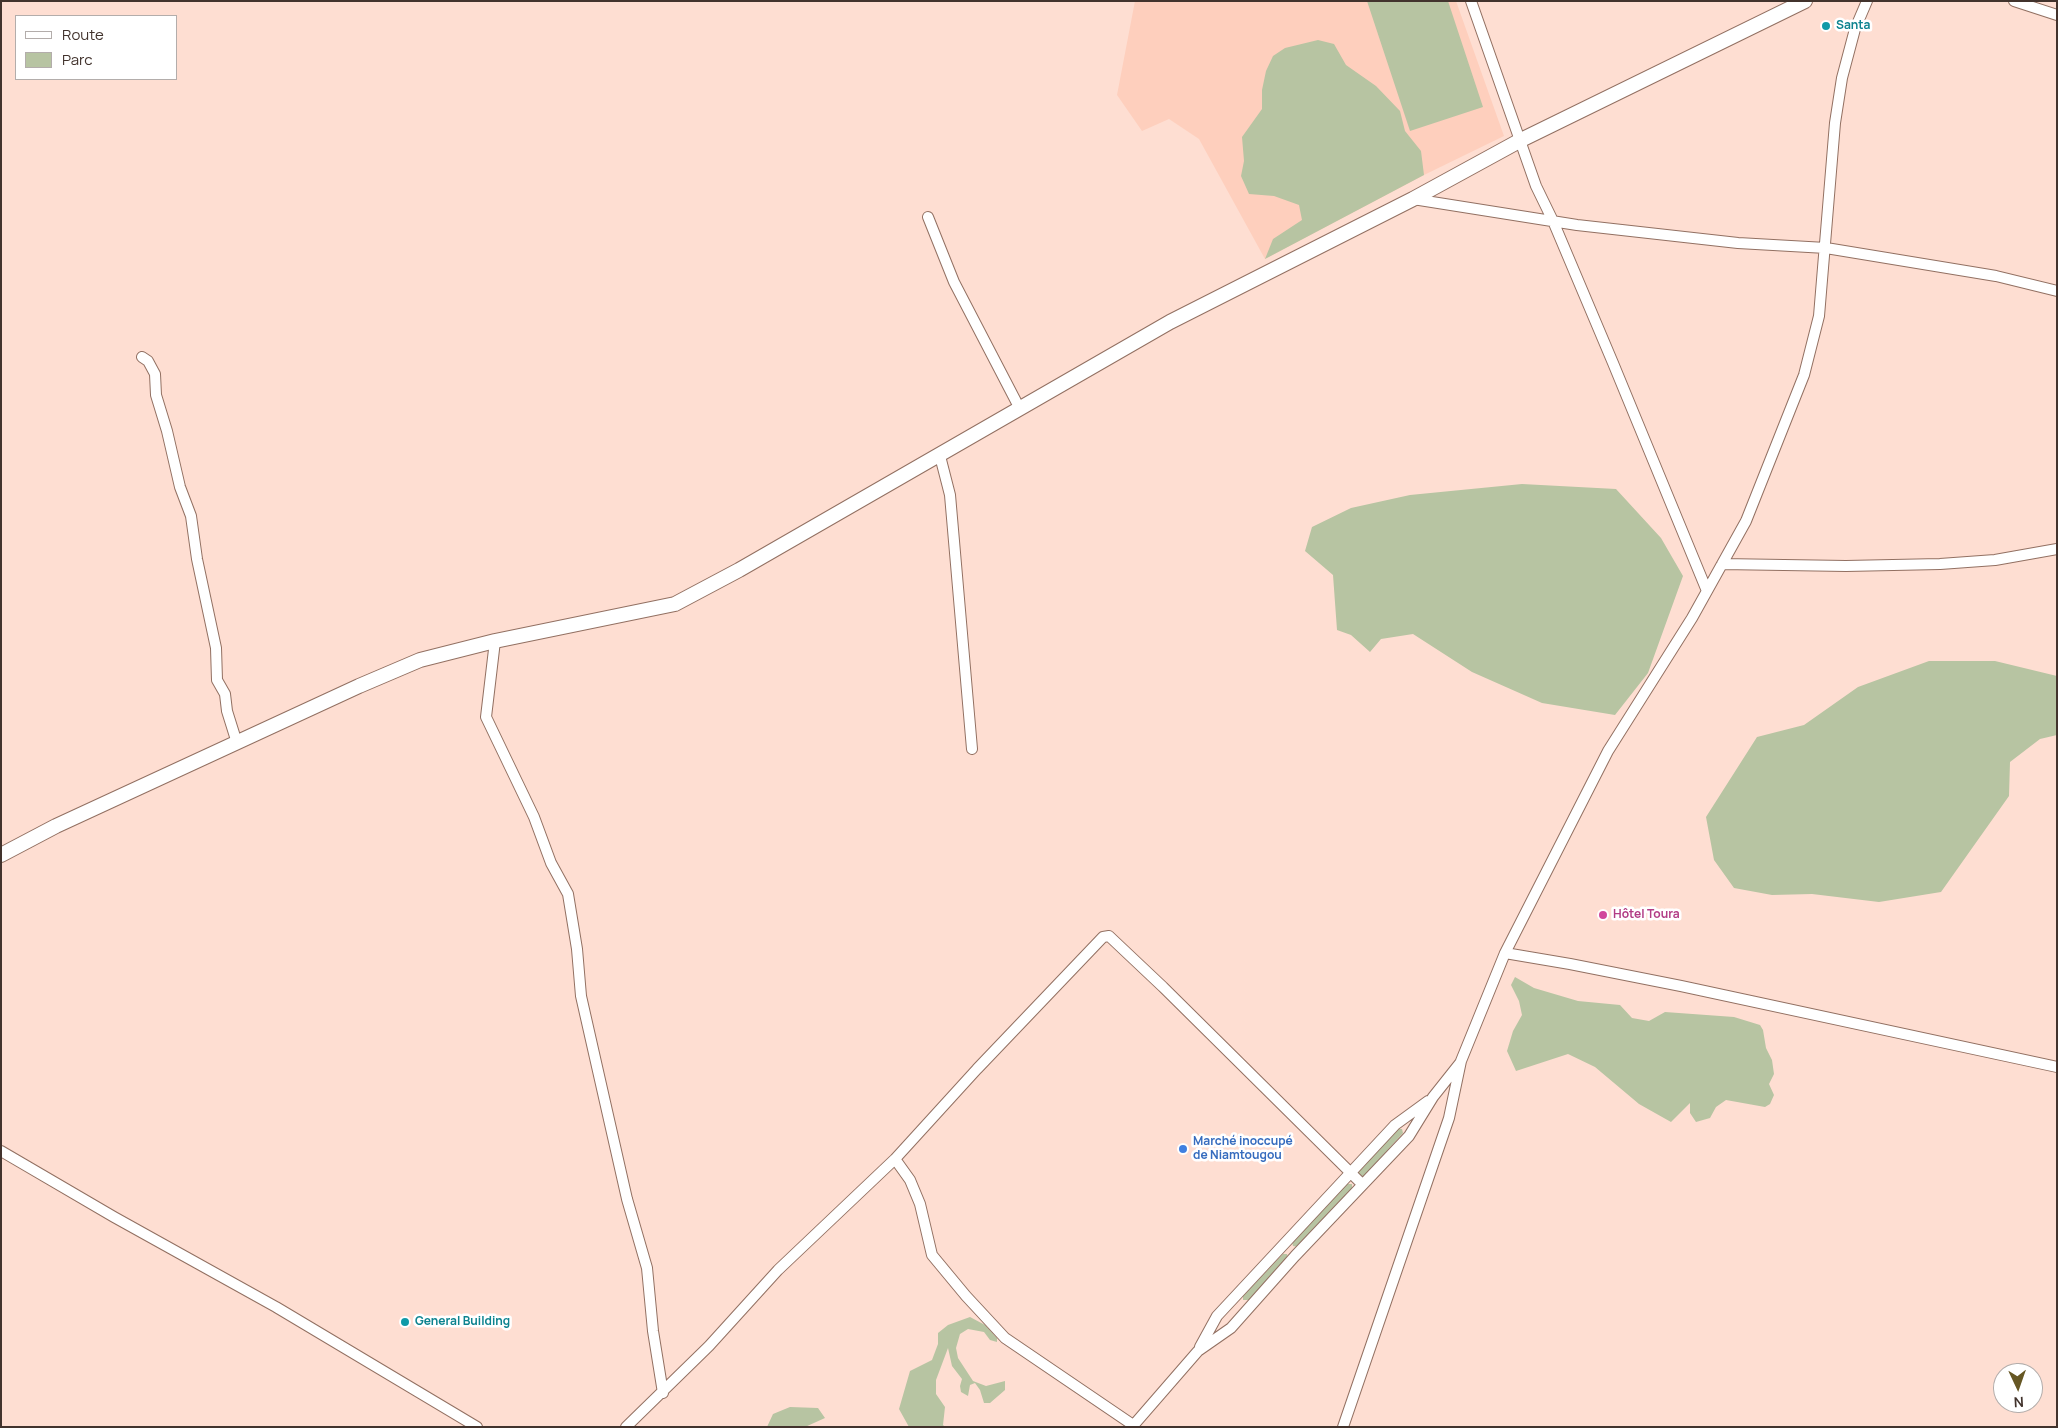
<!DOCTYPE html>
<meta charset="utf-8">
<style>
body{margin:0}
#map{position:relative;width:2058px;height:1428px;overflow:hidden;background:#feded2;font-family:Manrope,sans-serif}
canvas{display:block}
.frame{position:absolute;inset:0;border:2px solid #42332d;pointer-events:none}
.legend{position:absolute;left:15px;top:15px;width:162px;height:65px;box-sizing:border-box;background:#fff;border:1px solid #b3adab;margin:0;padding:6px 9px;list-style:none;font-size:15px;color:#42332d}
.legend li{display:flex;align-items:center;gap:10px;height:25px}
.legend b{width:25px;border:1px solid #b3adab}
.north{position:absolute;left:1993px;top:1363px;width:50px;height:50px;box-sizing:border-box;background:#fff;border:1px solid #b3adab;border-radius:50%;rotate:177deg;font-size:14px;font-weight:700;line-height:20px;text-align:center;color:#42332d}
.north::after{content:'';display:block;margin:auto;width:18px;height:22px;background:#665724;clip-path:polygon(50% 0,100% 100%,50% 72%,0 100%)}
</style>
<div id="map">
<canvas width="2058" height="1428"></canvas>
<div class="frame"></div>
<ul class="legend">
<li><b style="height:6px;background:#fff"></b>Route</li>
<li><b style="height:14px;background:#b7c4a2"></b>Parc</li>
</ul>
<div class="north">N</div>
</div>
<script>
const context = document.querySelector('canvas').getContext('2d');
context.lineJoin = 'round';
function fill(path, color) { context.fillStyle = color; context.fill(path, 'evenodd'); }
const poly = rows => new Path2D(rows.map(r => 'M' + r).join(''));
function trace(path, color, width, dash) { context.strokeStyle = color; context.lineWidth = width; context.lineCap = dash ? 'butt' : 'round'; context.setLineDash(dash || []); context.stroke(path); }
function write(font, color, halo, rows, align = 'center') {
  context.font = font + ' Manrope,sans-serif'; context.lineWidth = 5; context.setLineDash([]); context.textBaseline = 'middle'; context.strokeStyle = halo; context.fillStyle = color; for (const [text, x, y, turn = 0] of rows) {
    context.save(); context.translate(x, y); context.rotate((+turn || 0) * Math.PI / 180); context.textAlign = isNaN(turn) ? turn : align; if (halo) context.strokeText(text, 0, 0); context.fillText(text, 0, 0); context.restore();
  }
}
fill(poly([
 [1135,1,1456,1,1504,136,1424,175,1265,259,1199,139,1169,119,1142,131,1117,95]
]), '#fecfbd');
fill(poly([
 [1367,1,1448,1,1483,107,1410,131],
 [1318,40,1334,44,1346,65,1376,86,1400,111,1405,131,1421,151,1424,175,1265,259,1273,239,1302,220,1299,205,1274,196,1249,194,1241,176,1244,161,1242,137,1262,109,1262,90,1266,71,1273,56,1285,48],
 [1522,484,1616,489,1661,538,1683,576,1648,673,1615,715,1542,703,1472,672,1413,634,1381,639,1370,652,1351,635,1337,630,1333,575,1305,551,1312,527,1351,508,1410,495],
 [1929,661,1995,661,2057,676,2057,735,2040,739,2010,762,2009,796,1941,892,1879,902,1812,894,1772,895,1734,888,1714,860,1706,817,1757,737,1804,725,1858,687],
 [1515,977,1534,988,1578,1001,1620,1005,1632,1018,1649,1021,1665,1012,1734,1017,1760,1025,1763,1030,1766,1048,1772,1060,1774,1074,1769,1084,1774,1095,1770,1104,1765,1107,1726,1100,1716,1107,1710,1118,1696,1122,1690,1113,1690,1103,1671,1122,1639,1104,1595,1067,1568,1054,1516,1071,1507,1051,1513,1031,1522,1015,1519,1001,1511,985],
 [1398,1129,1402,1129,1403,1133,1364,1176,1360,1176,1357,1170],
 [1347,1184,1352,1184,1352,1188,1298,1247,1293,1246,1292,1242],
 [1283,1254,1287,1254,1288,1258,1249,1300,1243,1300,1243,1296],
 [970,1317,985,1325,997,1338,997,1342,990,1340,984,1332,968,1329,960,1334,956,1348,958,1358,973,1381,986,1386,1005,1381,1005,1390,990,1403,984,1403,980,1390,975,1383,970,1385,968,1396,961,1392,960,1386,962,1379,952,1366,948,1348,936,1380,936,1394,945,1407,943,1425,945,1427,909,1427,899,1409,910,1371,932,1360,938,1344,938,1333,948,1325],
 [790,1407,818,1408,825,1418,805,1427,767,1427,773,1414]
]), '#b7c4a2');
const street = poly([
 [1471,1,1536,186,1553,221,1613,363,1707,591],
 [2014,1,2057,15],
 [1413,199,1577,225,1738,243,1826,248,1996,276,2057,291],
 [928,217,954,282,1020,409],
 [142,357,148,361,155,374,156,395,167,431,180,487,191,516,197,559,216,648,217,680,225,694,227,711,237,743],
 [940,456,950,495,972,749],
 [1722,564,1846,566,1940,564,1995,560,2057,549],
 [495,641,486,717,534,817,551,863,568,894,577,949,581,996,627,1199,647,1268,653,1331,663,1393],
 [1505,953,1570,964,1681,986,2057,1067],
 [1,1151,114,1217,276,1307,477,1427],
 [895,1159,910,1180,920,1204,932,1255,966,1296,1005,1338,1133,1425],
 [1200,1347,1217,1316,1395,1125,1428,1101],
 [626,1427,709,1346,778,1270,895,1159,977,1069,1103,937,1109,936,1163,987,1362,1184],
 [1132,1427,1198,1351,1231,1328,1295,1256,1409,1136,1433,1097,1460,1063],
 [1343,1427,1449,1118,1461,1061,1505,953,1608,751,1692,618,1746,521,1804,375,1819,316,1835,123,1842,78,1855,29,1867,1]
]);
const secondary = poly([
 [1,855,56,826,359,686,420,660,495,641,675,604,739,570,1170,322,1413,199,1521,140,1805,1]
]);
trace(street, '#927062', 12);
trace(secondary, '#927062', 16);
trace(street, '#fff', 10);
trace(secondary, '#fff', 14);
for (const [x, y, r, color] of [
 [1826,26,5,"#0f9aa8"],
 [1603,915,5,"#d1479c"],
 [1183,1149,5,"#3f7fe0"],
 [405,1322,5,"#0f9aa8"]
]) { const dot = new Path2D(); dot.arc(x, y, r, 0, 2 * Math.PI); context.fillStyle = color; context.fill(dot); trace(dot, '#fff', 2); }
write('bold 12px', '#0d838f', '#fff', [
 ["Santa",1836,26],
 ["General Building",415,1322]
], 'left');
write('bold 12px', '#b23c85', '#fff', [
 ["Hôtel Toura",1613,915]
], 'left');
write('bold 12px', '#366cbe', '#fff', [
 ["Marché inoccupé",1193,1142],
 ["de Niamtougou",1193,1156]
], 'left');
</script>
